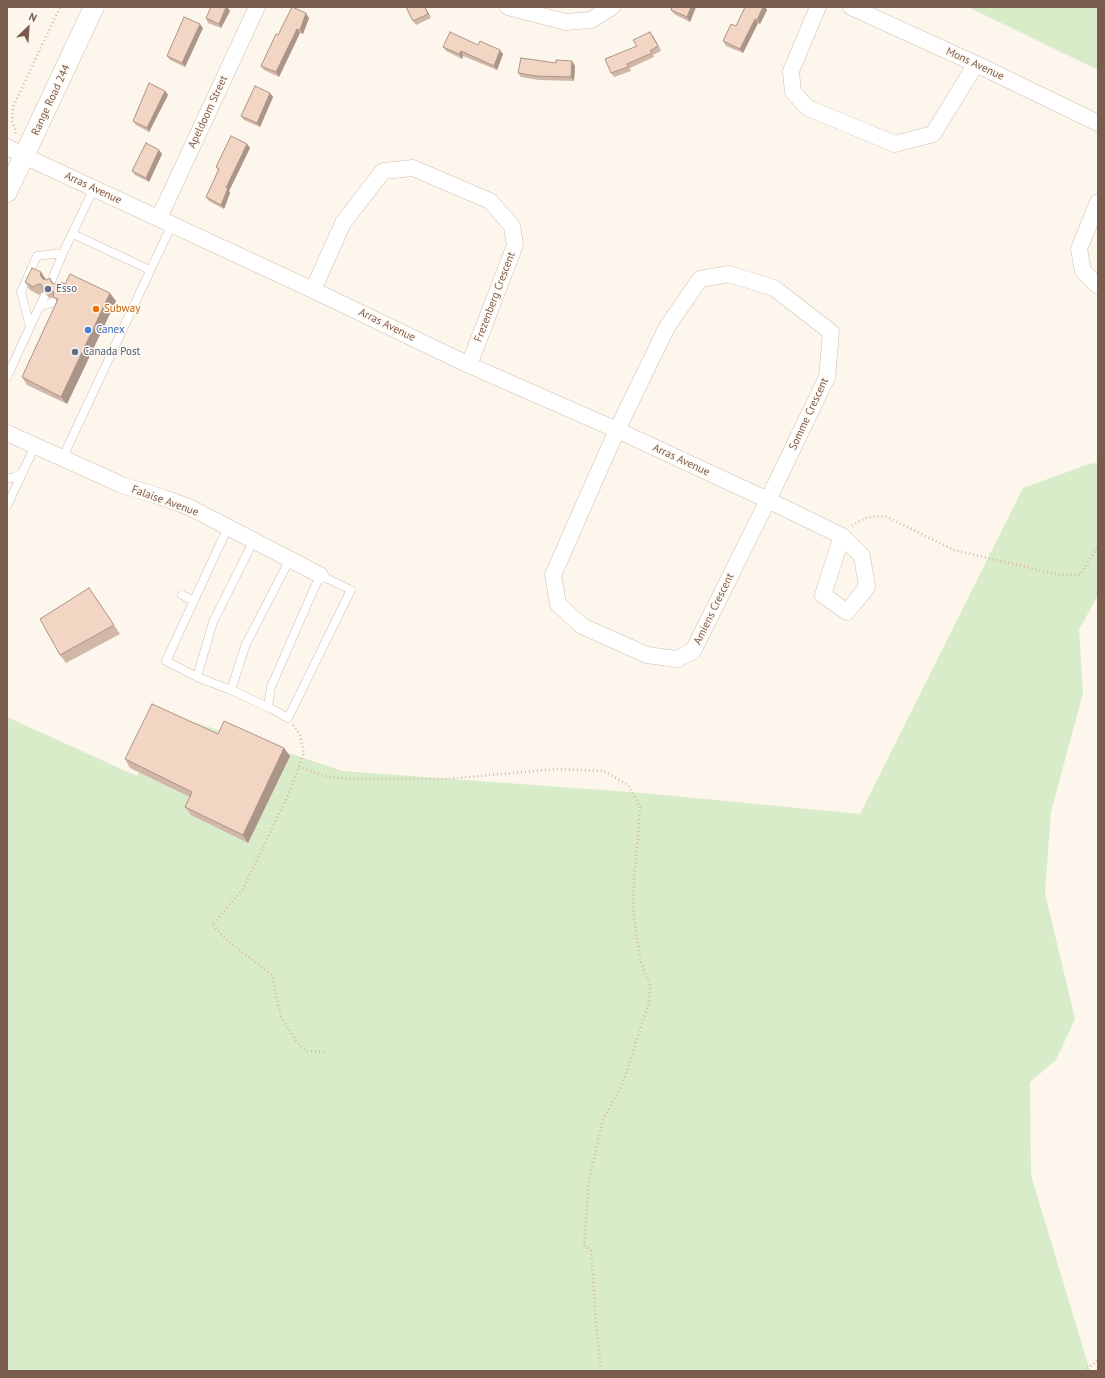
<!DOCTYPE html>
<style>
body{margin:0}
#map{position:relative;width:1105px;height:1378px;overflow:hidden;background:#fdf6ec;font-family:"PT Sans",sans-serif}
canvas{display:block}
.frame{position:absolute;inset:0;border:8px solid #7a5c4d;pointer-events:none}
.north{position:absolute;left:8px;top:8px;width:40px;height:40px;-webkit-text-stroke:3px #fffaf3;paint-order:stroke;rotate:25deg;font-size:11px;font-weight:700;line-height:16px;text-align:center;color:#7a5c4d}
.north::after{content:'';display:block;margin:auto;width:14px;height:18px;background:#7a5c4d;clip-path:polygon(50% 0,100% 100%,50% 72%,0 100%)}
</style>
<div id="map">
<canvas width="1105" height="1378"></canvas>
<div class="frame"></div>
<div class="north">N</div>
</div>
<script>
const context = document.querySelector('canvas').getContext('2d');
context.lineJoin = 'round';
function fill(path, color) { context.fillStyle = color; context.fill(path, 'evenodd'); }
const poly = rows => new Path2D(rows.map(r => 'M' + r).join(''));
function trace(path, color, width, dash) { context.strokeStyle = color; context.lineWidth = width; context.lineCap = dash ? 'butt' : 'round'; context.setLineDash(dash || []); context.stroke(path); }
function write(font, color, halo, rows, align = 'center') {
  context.font = font + ' "PT Sans",sans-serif'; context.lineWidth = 3; context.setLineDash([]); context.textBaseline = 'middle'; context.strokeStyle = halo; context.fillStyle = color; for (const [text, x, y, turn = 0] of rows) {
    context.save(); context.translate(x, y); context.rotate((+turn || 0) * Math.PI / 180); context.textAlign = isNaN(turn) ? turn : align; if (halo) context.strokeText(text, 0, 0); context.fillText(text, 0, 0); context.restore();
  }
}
fill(poly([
 [968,7,1098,7,1098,70],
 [1098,463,1098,595,1079,630,1083,693,1051,812,1045,893,1075,1019,1056,1060,1030,1082,1031,1175,1090,1371,7,1371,7,717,137,776,166,713,343,771,643,793,860,814,1023,488,1089,464]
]), '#d8ecc9');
const service = poly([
 [73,234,150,270],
 [51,282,63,253],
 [39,307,54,302],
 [30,327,44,297],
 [7,377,30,327,21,292,37,256,63,253,94,188],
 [62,459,172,224],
 [7,478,13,478,23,472],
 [7,506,35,446],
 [228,527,166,661,197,677,213,622,254,540],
 [182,595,194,601],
 [197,677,231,690],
 [268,707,288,718,351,590,320,575,271,687,268,707,231,690,246,644,290,559]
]);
const minor = poly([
 [508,7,566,22,591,20,612,7],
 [818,7,791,71,793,92,808,108,895,144,933,134,976,64],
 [851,7,976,64,1098,123],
 [7,147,24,156,313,290,469,365,617,430,768,500,842,536,862,556,867,587,847,612,823,595,842,536],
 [1098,202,1079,249,1083,271,1098,286],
 [159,218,257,7],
 [729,274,774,288,831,332,827,377,768,500,693,651,677,659,647,655,582,626,558,604,553,575,617,430,667,327,700,279,729,274],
 [313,290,343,223,383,171,413,168,490,201,512,226,515,245,469,365],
 [7,433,122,485,161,497,189,507,320,575]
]);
const tertiary = poly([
 [7,192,94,7]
]);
trace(service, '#d1beb0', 9);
trace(minor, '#d1beb0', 17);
trace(tertiary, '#d1beb0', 21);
trace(poly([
 [15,133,16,132,12,121,13,107,60,7],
 [852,526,858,522,868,517,885,516,954,550,1060,575,1080,575,1098,546],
 [293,725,300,735,304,753,289,793,243,889,212,925,228,941,272,975,281,1017,297,1042,306,1051,325,1052],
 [299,767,328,777,354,779,446,779,557,769,604,771,628,785,640,807,638,837,634,878,633,911,641,963,650,985,649,1002,623,1083,603,1120,589,1180,584,1245,591,1251,596,1324,601,1371],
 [1084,1371,1096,1362,1098,1358]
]), '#d9b8a5', 2.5, [1, 3]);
trace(service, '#fff', 8);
trace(minor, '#fff', 16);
trace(tertiary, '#fff', 20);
fill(poly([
 [227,7,230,11,221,28,208,23,206,18],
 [406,7,425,7,431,18,416,25,413,21],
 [672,7,696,7,690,22,674,14,671,10],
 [745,7,765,7,767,10,760,24,758,23,743,53,726,46,723,41,736,26],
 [309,18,303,34,300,33,279,77,264,70,261,66,278,35],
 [203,28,185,67,170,60,167,56],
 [653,36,661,51,653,55,654,57,630,68,631,71,614,77,611,73,637,46],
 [478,45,503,54,497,70,463,56,462,59,446,51,443,47],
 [572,61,575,66,574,81,539,80,521,77,518,73,556,63],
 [165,91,168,95,149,132,136,125,133,121],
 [270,93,273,97,260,127,244,120,241,116],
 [247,144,250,148,229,191,230,193,224,209,209,201,206,197,218,170,216,167],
 [159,150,162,154,149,182,135,175,132,171],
 [41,272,46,279,47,280,50,278,54,284,65,284,116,301,67,404,27,385,22,377,57,302,54,297,49,298,45,292,43,292,39,295,30,290,25,282],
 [89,588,120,634,66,663,60,655],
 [218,734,290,756,248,843,191,815,185,807,190,797,130,768,125,759]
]), '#d1b7a8');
fill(poly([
 [227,7,230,11,221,28,219,24],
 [425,7,431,18,428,14],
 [691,7,696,7,690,22,687,17],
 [763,7,765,7,767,10,760,24,757,20],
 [306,13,309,18,303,34,300,30],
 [755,19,758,23,743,53,740,49],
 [200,24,203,28,185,67,182,63],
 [297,29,300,33,279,77,276,72],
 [650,32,653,36,661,51,658,46],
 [500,50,503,54,497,70,494,66],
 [461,51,463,56,462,59,459,54],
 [572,61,575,66,574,81,571,77],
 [165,91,168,95,149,132,147,128],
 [270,93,273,97,260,127,257,123],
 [247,144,250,148,229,191,230,193,224,209,221,205,226,188],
 [159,150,162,154,149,182,146,178],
 [41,272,46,280,46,283,40,275],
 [110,293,116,301,67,404,61,397],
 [284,748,290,756,248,843,243,835]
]), '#aa9588');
const building = poly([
 [211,7,226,7,219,24,206,18,211,7],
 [292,7,306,13,300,30,297,29,276,72,261,66,276,34,278,35,292,7],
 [406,7,425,7,428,14,413,21,406,7],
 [672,7,691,7,687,17,671,10,672,7],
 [745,7,763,7,757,20,755,19,740,49,723,41,731,24,736,26,745,7],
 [184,17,200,24,182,63,167,56,184,17],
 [450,32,478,45,480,41,500,50,494,66,461,51,459,54,443,47,450,32],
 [650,32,658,46,650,51,652,53,627,64,628,67,611,73,605,59,637,46,633,40,650,32],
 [521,58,556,63,556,60,572,61,571,77,536,76,518,73,521,58],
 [149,83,165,91,147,128,133,121,149,83],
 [255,86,270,93,257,123,241,116,255,86],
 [231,136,247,144,226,188,228,188,221,205,206,197,219,169,216,167,231,136],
 [146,143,159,150,146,178,132,171,146,143],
 [32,268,41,272,40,275,43,279,47,280,50,278,51,282,54,284,59,284,61,282,65,284,70,274,110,293,61,397,22,377,58,299,53,297,54,293,52,290,49,289,44,290,41,284,38,284,33,287,25,282,32,268],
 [89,588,114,625,60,655,40,619,89,588],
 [152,704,218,734,224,721,284,748,243,835,185,807,192,792,125,759,152,704]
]);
fill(building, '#f3d5c3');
trace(building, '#aa9588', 1);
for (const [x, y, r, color] of [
 [48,289,4,"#5c6f8a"],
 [96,309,4,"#e8710a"],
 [88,330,4,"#3f7fe0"],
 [75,352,4,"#5c6f8a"]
]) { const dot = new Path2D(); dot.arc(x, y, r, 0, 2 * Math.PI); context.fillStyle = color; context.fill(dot); trace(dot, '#fffaf3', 1.5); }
write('11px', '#7a5c4d', '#fffaf3', [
 ["Mons Avenue",975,64,25],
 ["Range Road 244",51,100,-65],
 ["Apeldoom Street",208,112,-65],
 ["Arras Avenue",93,188,25],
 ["Frezenberg Crescent",495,297,-69],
 ["Arras Avenue",387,325,26],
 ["Somme Crescent",809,414,-65],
 ["Arras Avenue",681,460,25],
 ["Falaise Avenue",165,501,20],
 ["Amiens Crescent",714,609,-64]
]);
write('11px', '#4e5e75', '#fffaf3', [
 ["Esso",56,289],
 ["Canada Post",83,352]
], 'left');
write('11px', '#c56008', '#fffaf3', [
 ["Subway",104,309]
], 'left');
write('11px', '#366cbe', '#fffaf3', [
 ["Canex",96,330]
], 'left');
</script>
